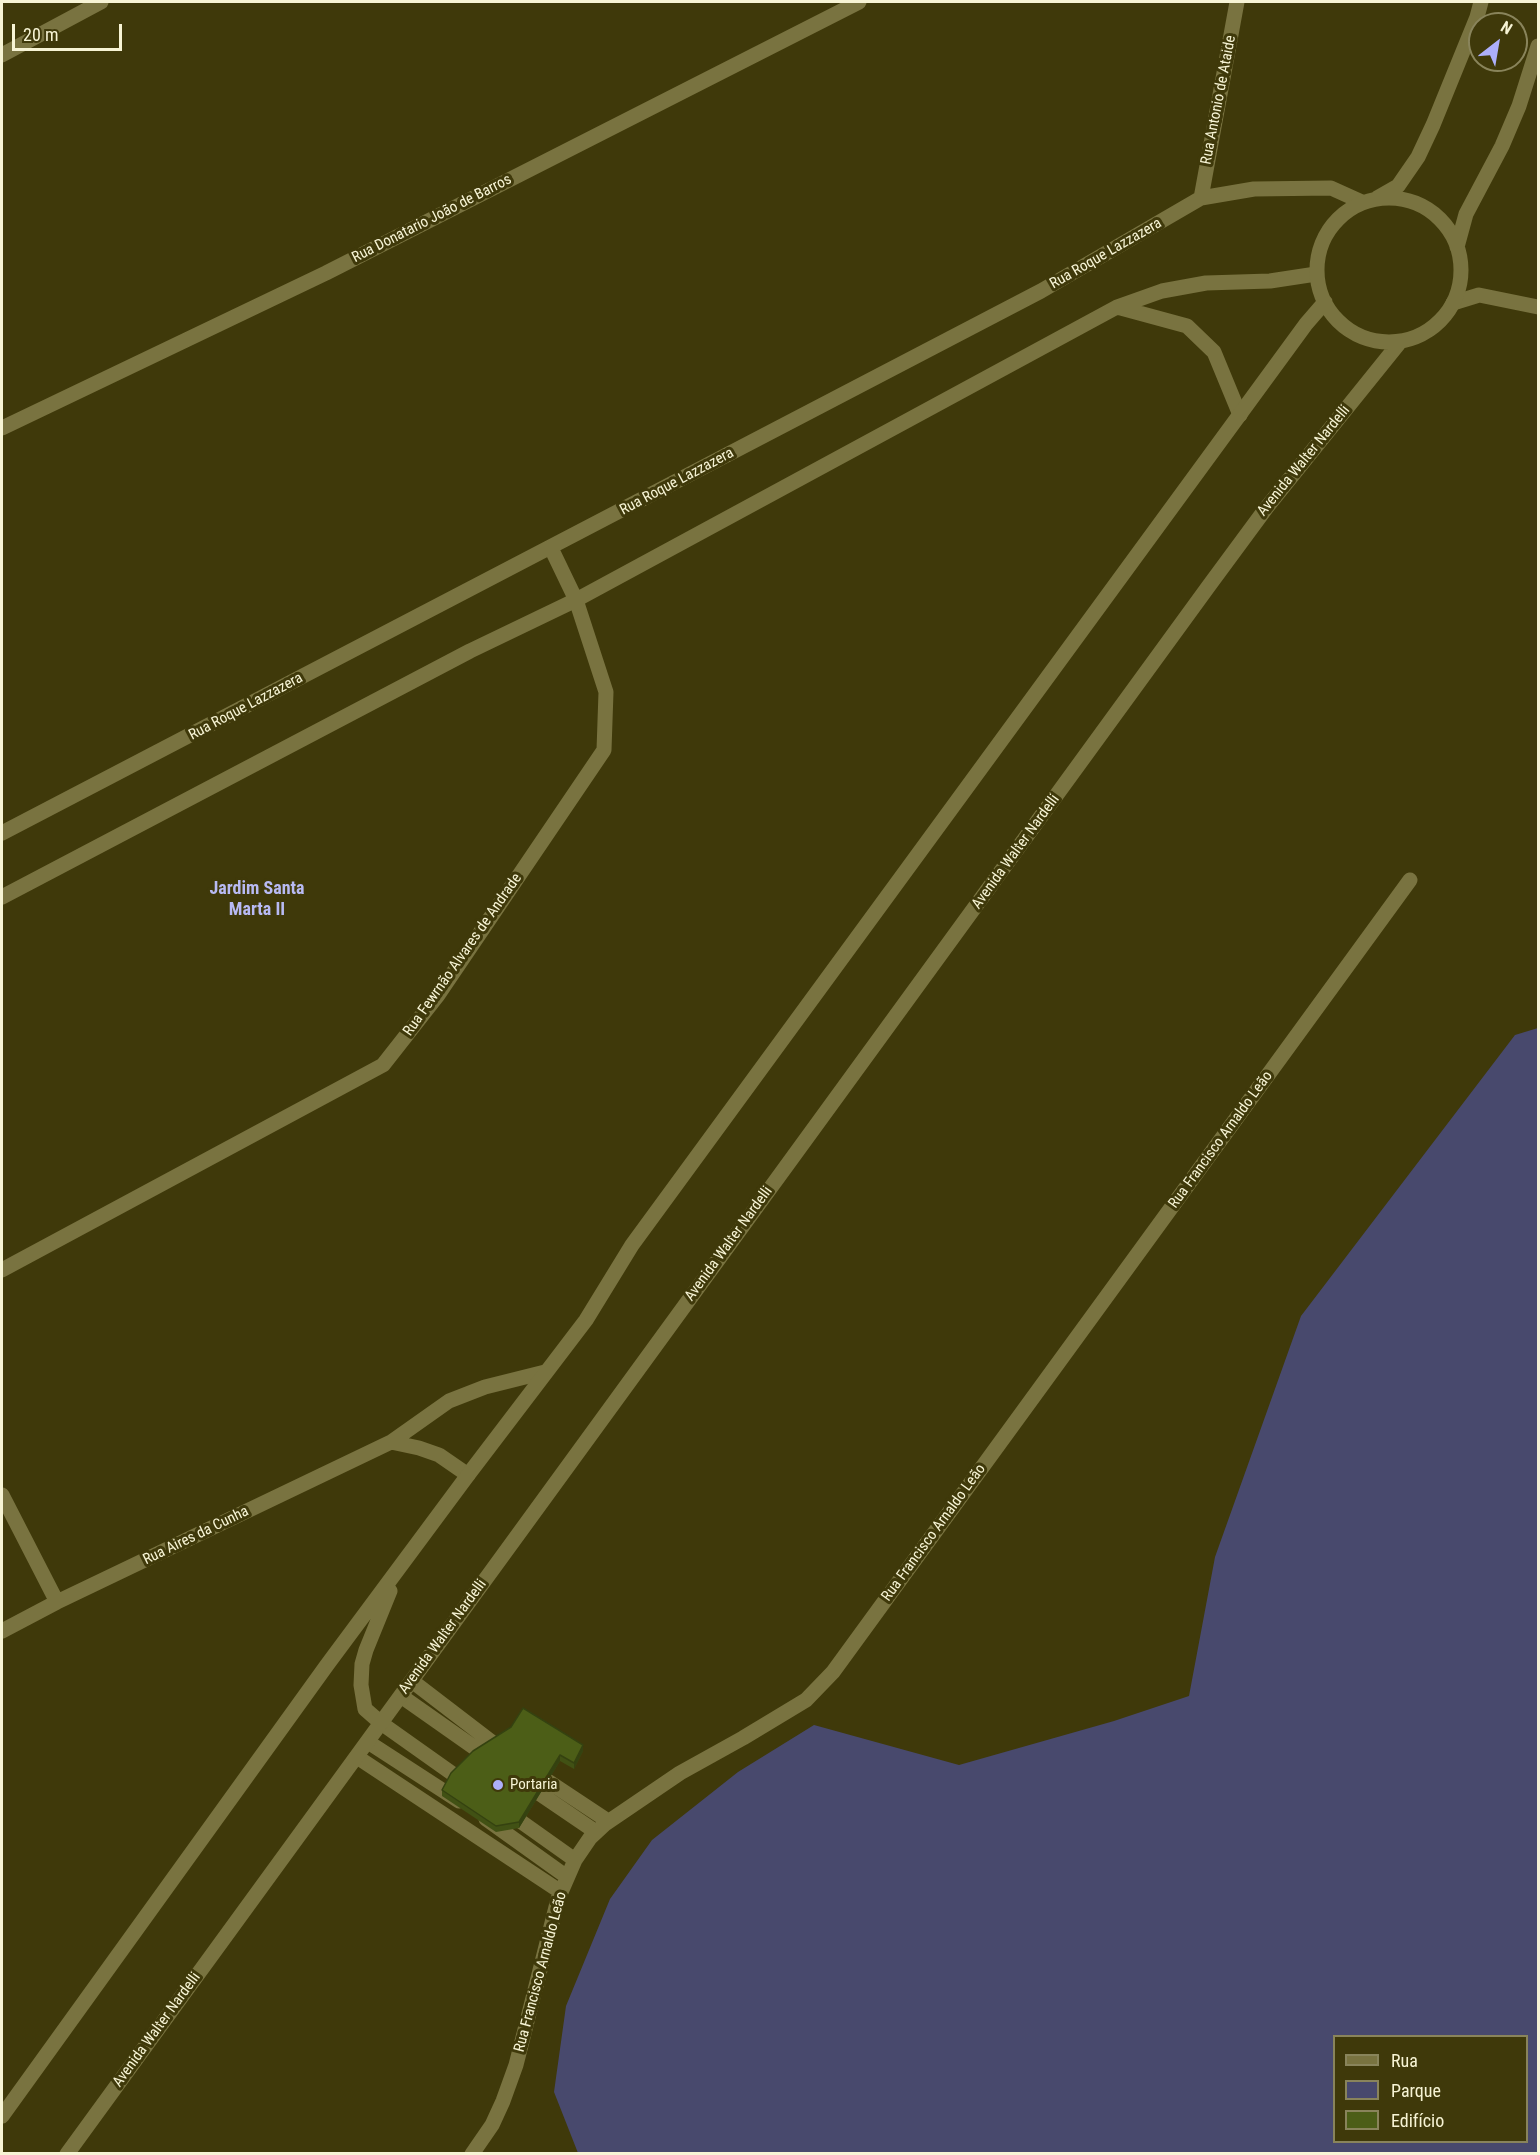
<!DOCTYPE html>
<meta charset="utf-8">
<style>
body{margin:0}
#map{position:relative;width:1540px;height:2155px;overflow:hidden;background:#3f390a;font-family:"Roboto Condensed",sans-serif}
canvas{display:block}
.frame{position:absolute;inset:0;border:3px solid #f7f4d5;pointer-events:none}
.legend{position:absolute;left:1333px;top:2035px;width:195px;height:108px;box-sizing:border-box;background:#3f390a;border:2px solid #89845b;margin:0;padding:8px 10px;list-style:none;font-size:18px;color:#f7f4d5}
.legend li{display:flex;align-items:center;gap:12px;height:30px}
.legend b{width:30px;border:2px solid #89845b}
.north{position:absolute;left:1468px;top:12px;width:60px;height:60px;box-sizing:border-box;background:#3f390a;border:2px solid #89845b;border-radius:50%;rotate:31deg;font-size:16px;font-weight:700;line-height:24px;text-align:center;color:#f7f4d5}
.north::after{content:'';display:block;margin:auto;width:21px;height:27px;background:#adaffb;clip-path:polygon(50% 0,100% 100%,50% 72%,0 100%)}
.scale{position:absolute;left:12px;top:24px;width:110px;height:27px;box-sizing:border-box;border:3px solid #f7f4d5;border-top:0;padding-left:8px;font-size:18px;line-height:21px;white-space:nowrap;color:#f7f4d5;-webkit-text-stroke:4px #3f390a;paint-order:stroke}
</style>
<div id="map">
<canvas width="1540" height="2155"></canvas>
<div class="frame"></div>
<ul class="legend">
<li><b style="height:8px;background:#797340"></b>Rua</li>
<li><b style="height:16px;background:#48496d"></b>Parque</li>
<li><b style="height:16px;background:#4c5e17"></b>Edifício</li>
</ul>
<div class="north">N</div>
<div class="scale">20 m</div>
</div>
<script>
const context = document.querySelector('canvas').getContext('2d');
context.lineJoin = 'round';
function fill(path, color) { context.fillStyle = color; context.fill(path, 'evenodd'); }
const poly = rows => new Path2D(rows.map(r => 'M' + r).join(''));
function trace(path, color, width, dash) { context.strokeStyle = color; context.lineWidth = width; context.lineCap = dash ? 'butt' : 'round'; context.setLineDash(dash || []); context.stroke(path); }
function write(font, color, halo, rows, align = 'center') {
  context.font = font + ' "Roboto Condensed",sans-serif'; context.lineWidth = 6; context.setLineDash([]); context.textBaseline = 'middle'; context.strokeStyle = halo; context.fillStyle = color; for (const [text, x, y, turn = 0] of rows) {
    context.save(); context.translate(x, y); context.rotate((+turn || 0) * Math.PI / 180); context.textAlign = isNaN(turn) ? turn : align; if (halo) context.strokeText(text, 0, 0); context.fillText(text, 0, 0); context.restore();
  }
}
fill(poly([
 [1538,1028,1538,2153,578,2153,554,2092,566,2006,610,1899,652,1840,738,1772,814,1725,959,1765,1114,1721,1189,1696,1215,1557,1301,1316,1515,1035],
 [1334,2036,1526,2036,1526,2142,1334,2142]
]), '#48496d');
trace(poly([
 [2,55,101,2],
 [1201,198,1237,2],
 [1453,303,1479,295,1538,307],
 [1117,307,1187,326,1214,352,1240,415],
 [2,428,326,273,859,2],
 [2,833,1041,291,1201,198,1254,189,1331,188,1362,202],
 [2,897,470,651,576,600,1117,307,1162,291,1206,283,1270,281,1316,274],
 [2,1270,383,1065,438,995,604,750,606,692,576,600,551,548],
 [391,1442,419,1448,439,1455,468,1475],
 [2,1495,57,1602],
 [2,1631,57,1602,391,1442,449,1401,485,1387,545,1372],
 [412,1681,506,1753],
 [401,1696,492,1760],
 [381,1723,467,1784],
 [368,1742,459,1801],
 [357,1757,561,1892],
 [531,1770,608,1821],
 [524,1783,596,1832],
 [506,1811,575,1860],
 [486,1819,567,1877],
 [472,2154,492,2125,503,2101,516,2065,558,1899,575,1860,590,1838,605,1824,680,1773,743,1738,806,1700,833,1672,1410,880]
]), '#797340', 15);
trace(poly([
 '1317 270a72 72 0 1 1 144 0a72 72 0 1 1-144 0Z',
 [1377,198,1398,186,1418,157,1433,125,1477,17,1481,2],
 [1457,247,1466,214,1502,146,1519,106,1538,46],
 [381,1723,365,1709,361,1685,362,1664,366,1650,390,1591],
 [2,2116,327,1665,468,1475,586,1320,632,1245,1306,324,1325,302],
 [67,2154,1208,587,1267,507,1400,342]
]), '#797340', 15);
fill(poly([
 [511,1727,583,1751,574,1769,560,1761,519,1828,496,1832,442,1796,442,1790]
]), '#415114');
fill(poly([
 [583,1745,583,1751,574,1769,574,1763],
 [560,1755,560,1761,519,1828,519,1822]
]), '#354210');
const building = poly([
 [523,1708,583,1745,574,1763,560,1755,519,1822,496,1826,442,1790,451,1773,473,1751,511,1727,523,1708]
]);
fill(building, '#4c5e17');
trace(building, '#354210', 1.5);
for (const [x, y, r, color] of [
 [498,1785,6,"#adaffb"]
]) { const dot = new Path2D(); dot.arc(x, y, r, 0, 2 * Math.PI); context.fillStyle = color; context.fill(dot); trace(dot, '#3f390a', 2); }
write('15px', '#f7f4d5', '#3f390a', [
 ["Rua Antonio de Ataide",1219,100,-79],
 ["Rua Donatario João de Barros",432,219,-27],
 ["Rua Roque Lazzazera",1106,254,-30],
 ["Avenida Walter Nardelli",1304,461,-51],
 ["Rua Roque Lazzazera",677,482,-28],
 ["Rua Roque Lazzazera",246,707,-28],
 ["Avenida Walter Nardelli",1016,852,-54],
 ["Rua Fewrnão Alvares de Andrade",463,955,-55],
 ["Rua Francisco Arnaldo Leão",1221,1140,-54],
 ["Avenida Walter Nardelli",729,1244,-54],
 ["Rua Francisco Arnaldo Leão",934,1533,-54],
 ["Rua Aires da Cunha",196,1536,-26],
 ["Avenida Walter Nardelli",443,1637,-54],
 ["Rua Francisco Arnaldo Leão",541,1972,-75],
 ["Avenida Walter Nardelli",157,2030,-54]
]);
write('15px', '#f7f4d5', '#3f390a', [
 ["Portaria",510,1785]
], 'left');
write('bold 18px', '#b8baf3', '#3f390a', [
 ["Jardim Santa",257,889],
 ["Marta II",257,910]
]);
</script>
